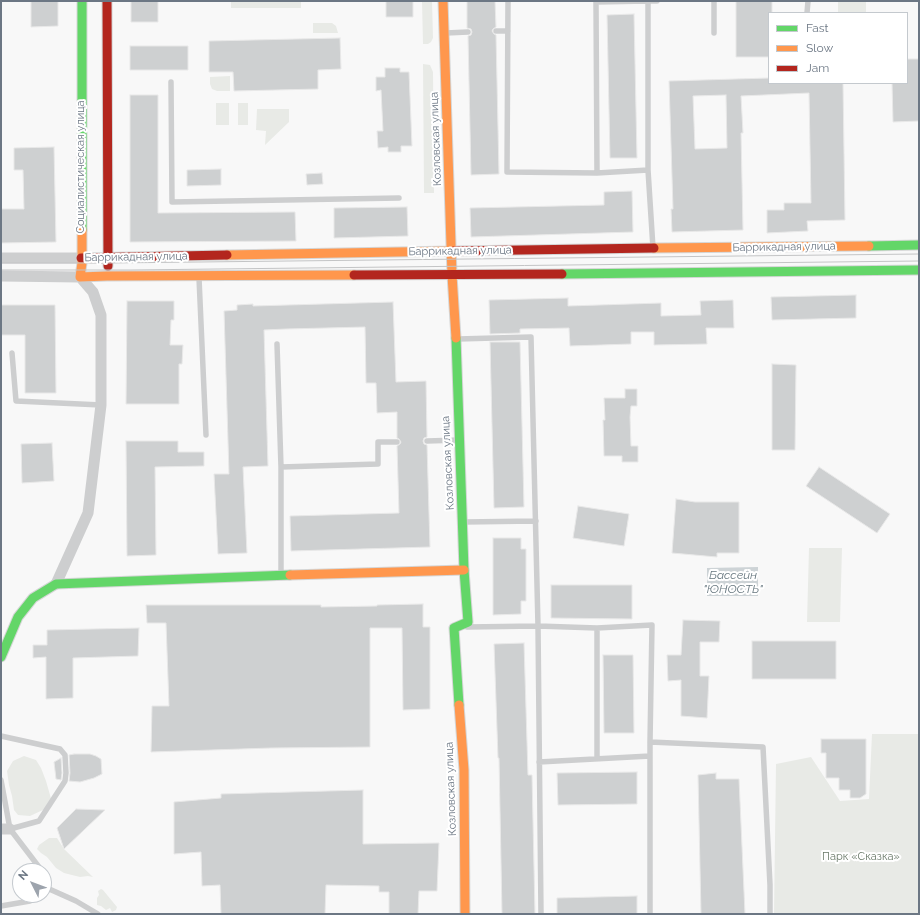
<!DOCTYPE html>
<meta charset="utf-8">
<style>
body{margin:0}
#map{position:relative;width:920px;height:915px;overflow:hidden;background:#f8f8f8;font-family:Raleway,sans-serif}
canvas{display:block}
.frame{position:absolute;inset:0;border:2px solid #6c7784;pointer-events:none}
.legend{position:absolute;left:768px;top:12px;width:140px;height:72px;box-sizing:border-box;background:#fff;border:1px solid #c4c9ce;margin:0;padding:5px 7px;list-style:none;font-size:12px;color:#6c7784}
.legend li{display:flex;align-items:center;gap:8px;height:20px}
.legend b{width:20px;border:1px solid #c4c9ce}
.north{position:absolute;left:12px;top:863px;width:40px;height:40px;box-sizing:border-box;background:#fff;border:1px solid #c4c9ce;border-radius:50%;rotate:312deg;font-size:11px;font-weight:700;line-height:16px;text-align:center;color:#6c7784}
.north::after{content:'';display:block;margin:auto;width:14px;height:18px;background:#9da4ad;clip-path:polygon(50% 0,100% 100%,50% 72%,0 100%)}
</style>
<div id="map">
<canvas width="920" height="915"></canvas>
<div class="frame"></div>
<ul class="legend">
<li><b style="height:5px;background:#63d668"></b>Fast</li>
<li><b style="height:5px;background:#ff974d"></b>Slow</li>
<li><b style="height:5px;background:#b3261e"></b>Jam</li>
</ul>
<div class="north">N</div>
</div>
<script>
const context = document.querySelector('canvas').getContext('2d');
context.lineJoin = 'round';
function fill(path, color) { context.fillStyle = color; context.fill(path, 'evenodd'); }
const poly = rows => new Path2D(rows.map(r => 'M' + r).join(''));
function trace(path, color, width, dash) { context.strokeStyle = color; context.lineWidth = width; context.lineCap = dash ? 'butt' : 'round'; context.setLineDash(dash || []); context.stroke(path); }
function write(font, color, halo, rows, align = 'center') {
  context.font = font + ' Raleway,sans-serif'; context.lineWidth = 4; context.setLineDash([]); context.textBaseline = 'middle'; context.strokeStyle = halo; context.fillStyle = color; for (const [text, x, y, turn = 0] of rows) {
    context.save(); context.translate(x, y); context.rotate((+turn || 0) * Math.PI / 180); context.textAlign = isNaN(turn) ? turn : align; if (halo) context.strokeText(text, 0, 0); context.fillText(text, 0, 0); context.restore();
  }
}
fill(poly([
 [231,1,301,1,301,8,231,8],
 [422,1,432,1,433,38,431,42,428,44,423,44],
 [838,1,866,1,866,13,838,13],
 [313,23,332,23,336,26,338,33,313,33],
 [423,64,430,65,433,72,434,193,424,193],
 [230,76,230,91,217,91,212,89,210,84,210,77],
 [216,103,229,103,229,125,216,125],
 [238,103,248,103,248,125,238,125],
 [257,109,289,109,289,122,265,145,266,131,256,130],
 [809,548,842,548,840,622,807,622],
 [872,734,919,734,919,914,774,914,776,764,811,757,840,801,869,799],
 [24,756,36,760,41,768,46,781,52,802,45,809,30,816,18,815,14,810,12,796,9,785,7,771,13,761],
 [49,838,57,838,64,849,93,877,88,876,80,877,64,873,56,868,47,857,41,853,37,849,39,845],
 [101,889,103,890,117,907,116,910,112,912,110,908,106,910,101,906,97,905,97,898,99,895,98,891]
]), '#e8eae6');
fill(poly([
 [758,567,758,596,707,596,707,568]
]), '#cdd3d6');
const building = poly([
 [31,1,58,1,58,26,31,27,31,1],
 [131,1,158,1,158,22,131,22,131,1],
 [386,1,413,1,413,17,386,17,386,1],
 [467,1,495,1,496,27,493,29,492,31,494,34,496,35,499,174,471,175,468,36,471,35,472,32,471,29,467,28,467,1],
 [736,1,772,1,772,13,769,13,769,57,736,57,736,1],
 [634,14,637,158,610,158,607,15,634,14],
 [340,38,341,69,318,70,318,89,234,91,233,72,209,72,209,41,340,38],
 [130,46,188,46,188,70,130,70,130,46],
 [907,59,919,59,919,121,893,122,892,83,907,83,907,59],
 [385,68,400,68,400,72,409,72,412,146,401,146,401,152,388,152,388,147,378,148,377,131,383,131,381,90,376,91,376,77,385,77,385,68],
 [769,78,769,83,843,83,845,220,807,221,808,231,767,233,767,210,784,210,784,203,811,203,809,93,741,96,743,133,741,133,743,230,672,232,671,209,673,209,669,81,769,78],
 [726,95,727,148,695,149,693,96,726,95],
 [130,95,158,95,158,213,295,212,296,241,130,242,130,95],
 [54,147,56,242,1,243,1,209,24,209,23,170,14,170,14,148,54,147],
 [221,169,221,185,187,186,187,170,221,169],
 [322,173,323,184,307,185,306,174,322,173],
 [632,191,633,232,471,237,470,208,604,205,604,192,632,191],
 [407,207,408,236,334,238,334,208,407,207],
 [856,295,856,318,772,320,771,297,856,295],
 [568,298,568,306,661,303,661,316,701,315,700,301,733,300,734,328,706,328,707,344,654,345,654,332,631,332,631,344,570,346,569,328,520,329,520,333,490,334,489,300,568,298],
 [127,301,174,301,174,320,171,320,170,345,183,345,182,364,179,364,179,404,126,404,127,301],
 [393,302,396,382,426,381,427,437,424,438,423,441,424,444,427,445,430,547,291,551,290,516,399,513,397,446,400,444,401,442,399,439,397,438,397,412,377,413,376,383,366,383,365,327,286,329,264,330,268,466,243,467,247,553,218,554,214,474,229,474,224,311,237,310,237,305,253,304,253,306,393,302],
 [1,305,55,305,56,393,25,393,25,335,1,335,1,305],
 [490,342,520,342,524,507,494,508,490,342],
 [772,364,796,365,795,450,772,450,772,364],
 [625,389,637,389,637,406,631,406,630,417,631,446,638,446,638,462,622,462,622,456,604,456,603,420,605,420,604,398,625,398,625,389],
 [126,441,178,441,178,452,204,452,204,466,155,467,156,555,127,556,126,441],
 [52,443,54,481,22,483,21,444,52,443],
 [819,467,890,514,877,533,806,486,819,467],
 [676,499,695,502,739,502,739,553,717,553,717,557,672,553,676,499],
 [578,506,629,514,624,546,573,538,578,506],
 [493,538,521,538,521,549,526,549,526,601,521,601,521,614,493,615,493,538],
 [551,585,632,585,632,619,551,618,551,585],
 [423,604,423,627,430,627,430,709,403,710,402,628,370,628,370,747,271,748,151,752,152,706,169,706,166,623,147,623,146,605,321,605,321,607,377,606,377,605,423,604],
 [683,620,720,621,719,642,700,642,700,676,709,676,707,718,681,716,681,680,668,681,667,655,681,655,683,620],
 [139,628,138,656,73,658,73,698,46,699,46,657,33,658,33,645,47,645,47,630,139,628],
 [752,641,836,641,836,679,752,679,752,641],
 [524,643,528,775,532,775,535,914,502,914,499,758,498,758,494,644,524,643],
 [603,655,633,655,634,733,604,733,603,655],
 [821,739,866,739,866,794,860,798,850,798,850,790,839,790,839,778,826,778,826,753,821,753,821,739],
 [74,754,90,754,96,756,101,759,102,774,94,778,80,782,69,781,70,773,69,755,74,754],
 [61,758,62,773,61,780,56,779,54,762,61,758],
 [637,772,637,804,558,805,557,773,637,772],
 [716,773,716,779,739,779,745,914,701,914,698,775,716,773],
 [363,790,363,844,439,843,437,891,419,891,418,914,389,914,389,892,379,892,379,886,326,885,325,914,221,914,220,885,202,886,201,852,174,854,174,802,221,798,221,794,363,790],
 [76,809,105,810,64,849,57,828,76,809],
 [637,896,637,914,557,914,557,898,637,896]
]);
fill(building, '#ced0d1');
trace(building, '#e8e8e8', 1);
const fast = poly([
 [82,1,82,230],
 [869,246,919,245],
 [562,274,919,270],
 [456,338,464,570,468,622,454,628,459,705],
 [1,657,18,617,33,598,56,584,290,575]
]);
const slow = poly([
 [443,1,452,275,456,338],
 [82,230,82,263,80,277,107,276,354,275],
 [654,248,869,246],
 [227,255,454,251],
 [290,575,464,570],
 [459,705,464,770,465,914]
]);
const jam = poly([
 [107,1,108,266],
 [454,251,654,248],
 [81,258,227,255],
 [354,275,562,274]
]);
trace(fast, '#d5d6d6', 11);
trace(slow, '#d5d6d6', 11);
trace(jam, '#d5d6d6', 11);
trace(poly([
 [508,1,507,172,597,173,648,170,648,1,596,2,597,173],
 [648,1,657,1],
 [714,1,714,33],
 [807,13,808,1],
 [496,31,508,31],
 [446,33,468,32],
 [171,82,172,202,399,198],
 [648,170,653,248],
 [199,278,206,435],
 [458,339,531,337,538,626,467,627],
 [277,344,281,467,281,574],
 [12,353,16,401,101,405],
 [427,441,459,440],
 [281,467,378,464,378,442,397,442],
 [464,522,536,521],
 [597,628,597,759],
 [1,736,60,749,65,755,66,773,65,781,39,821,10,829],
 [650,742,763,747,770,885,770,914],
 [539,762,650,756],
 [1,780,10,829,42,871],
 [44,873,47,888],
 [44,891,47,888,76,901,98,914],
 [1,906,30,901,38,895],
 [541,914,538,626,597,628,652,625,650,742,650,914]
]), '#cdcecf', 5.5);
trace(poly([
 [1,258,81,258],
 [1,276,80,277,93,292,101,315,101,405,88,513,56,584],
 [1,829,10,829]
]), '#cdcecf', 11);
trace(fast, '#63d668', 9);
trace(slow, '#ff974d', 9);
trace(jam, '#b3261e', 9);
trace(poly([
 [1,263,109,263,919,254],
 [1,270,130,270,919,261]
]), '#c3c4c5', 1);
write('11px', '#6c7784', '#fff', [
 ["Козловская улица",436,139,-92],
 ["Социалистическая улица",81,167,-90],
 ["Баррикадная улица",784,247,-1],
 ["Баррикадная улица",460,251,-1],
 ["Баррикадная улица",136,257,-1],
 ["Козловская улица",448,463,-93],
 ["Козловская улица",451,789,-92]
]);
write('11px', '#677766', '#fff', [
 ["Парк «Сказка»",861,857]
]);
write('italic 12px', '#67777f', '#fff', [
 ["Бассейн",733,575],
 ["\"ЮНОСТЬ\"",733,589]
]);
</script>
